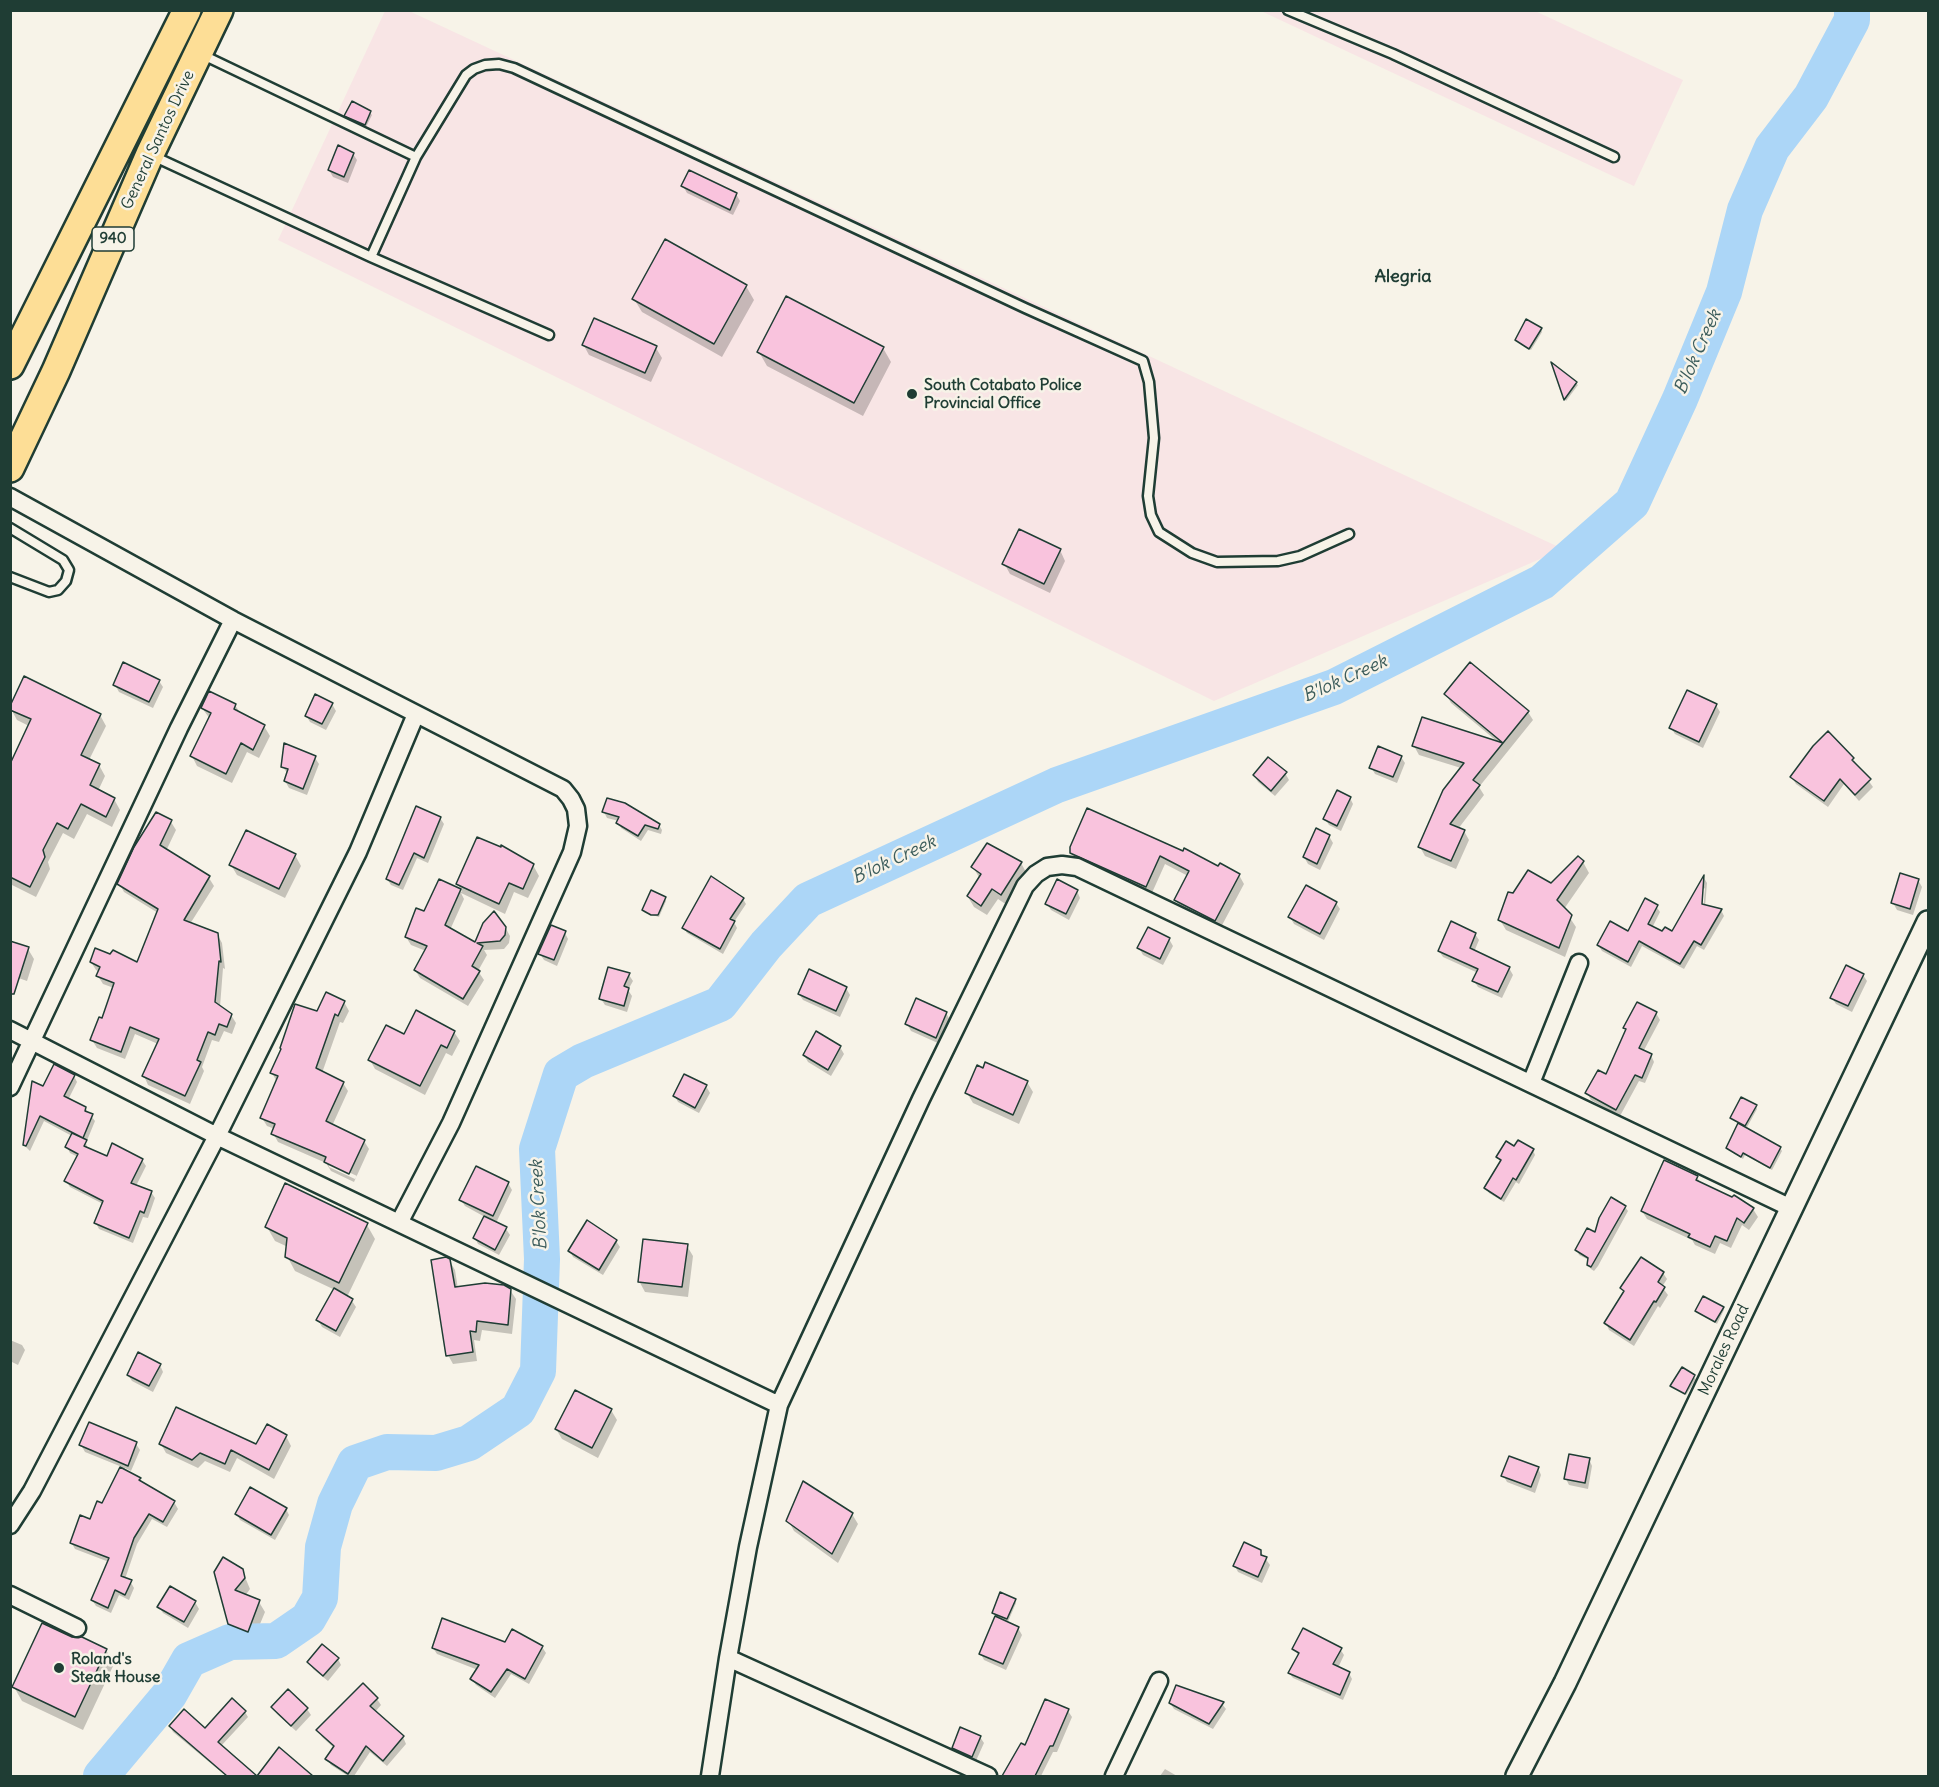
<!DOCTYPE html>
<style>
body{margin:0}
#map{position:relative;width:1939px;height:1787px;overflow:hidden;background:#f7f3e8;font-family:Delius,sans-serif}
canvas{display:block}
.frame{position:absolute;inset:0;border:12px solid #1f3d34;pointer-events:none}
</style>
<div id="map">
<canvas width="1939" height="1787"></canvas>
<div class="frame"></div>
</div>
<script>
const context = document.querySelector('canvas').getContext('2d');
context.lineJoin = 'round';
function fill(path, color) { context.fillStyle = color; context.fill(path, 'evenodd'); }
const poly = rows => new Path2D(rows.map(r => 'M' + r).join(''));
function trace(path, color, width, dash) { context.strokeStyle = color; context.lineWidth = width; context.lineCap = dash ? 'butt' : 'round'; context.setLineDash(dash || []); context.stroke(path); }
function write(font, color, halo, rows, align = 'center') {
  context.font = font + ' Delius,sans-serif'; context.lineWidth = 5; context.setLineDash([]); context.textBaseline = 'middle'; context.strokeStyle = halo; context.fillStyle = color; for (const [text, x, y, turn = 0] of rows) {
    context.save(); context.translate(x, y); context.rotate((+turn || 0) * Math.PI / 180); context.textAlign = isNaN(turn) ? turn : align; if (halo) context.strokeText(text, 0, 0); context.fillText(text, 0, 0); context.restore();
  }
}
fill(poly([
 [385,11,409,11,1563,549,1214,701,278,240],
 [1261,11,1535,11,1683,80,1634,186]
]), '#f8e5e5');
fill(poly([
 [352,103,370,113,372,115,366,127,348,118,346,116],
 [353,154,357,160,348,183,333,177,329,170],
 [683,186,736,194,740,201,733,215,687,193],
 [746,286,754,300,722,357,642,312,634,299],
 [1541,329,1542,332,1531,350,1516,340],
 [583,344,656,348,662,358,651,382,589,355],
 [883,348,891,362,863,416,767,366,759,352],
 [1554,366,1578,385,1566,401,1565,399],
 [1060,550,1065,561,1050,593,1010,574,1004,563],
 [159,681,163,687,153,708,119,692,115,685],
 [1446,694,1528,712,1533,720,1479,787,1484,795,1458,829,1464,831,1469,840,1456,869,1425,856,1420,847,1461,768,1419,755,1414,746,1499,743,1451,703],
 [332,704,336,711,326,730,310,722,306,715],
 [235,705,241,714,264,726,270,736,259,758,247,752,232,783,197,766,192,756,210,719,202,708],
 [1716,705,1720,712,1703,748,1675,734,1671,728],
 [11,709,100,715,106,726,89,760,99,765,105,776,98,791,114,799,120,810,112,827,87,814,74,839,63,833,48,862,50,869,36,897,10,884,10,768,29,726,17,720],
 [1401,757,1405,763,1397,783,1375,774,1371,767],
 [315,758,319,764,307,795,289,788,285,781,288,774,282,766],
 [1853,759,1873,787,1859,801,1844,784,1828,807,1796,784,1792,778],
 [1285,773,1289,780,1275,796,1258,782,1254,775],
 [1350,798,1353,804,1341,831,1329,825,1325,819],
 [1088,810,1239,875,1244,884,1220,929,1181,909,1176,900,1188,876,1165,864,1151,895,1077,862,1071,853],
 [604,812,659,825,662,830,661,834,648,830,641,841,621,828,619,821,607,818],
 [156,814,171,822,176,830,166,851,209,878,214,886,190,924,217,934,222,943,225,969,223,968,220,1007,231,1015,236,1023,232,1034,224,1031,219,1042,212,1040,202,1067,204,1071,190,1104,148,1085,144,1076,158,1044,135,1034,125,1059,97,1048,92,1040,103,1020,114,988,103,984,98,976,100,972,96,970,91,962,138,964,158,913,124,892,119,883],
 [440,818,444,824,428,863,417,858,403,890,391,885,387,879],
 [1329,836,1333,843,1320,870,1308,864,1304,857],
 [988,845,1021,863,1027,874,1007,905,998,899,987,915,974,907,968,897,980,879,973,867],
 [295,855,301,866,285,898,237,875,231,865],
 [1583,862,1589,873,1564,909,1576,927,1565,957,1506,930,1500,920,1514,894,1551,885],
 [533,865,539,876,528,898,514,892,505,914,461,893,464,899,450,930,476,944,505,927,510,936,509,943,504,949,484,950,487,955,478,971,484,980,468,1006,420,978,415,970,426,951,411,945,406,937,425,913,439,881,462,892,458,884],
 [1704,878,1707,883,1705,907,1721,910,1724,916,1704,950,1697,946,1684,969,1642,946,1631,967,1602,951,1598,945,1628,933,1656,906,1660,912,1652,928,1663,933,1672,933],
 [1705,888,1703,912,1700,912,1701,891],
 [1918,880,1922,887,1913,915,1897,910,1893,903],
 [1077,891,1080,898,1069,920,1051,910,1047,904],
 [665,899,666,901,659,917,645,913,643,910],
 [743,899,746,904,734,922,737,928,723,954,687,933,684,928],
 [1336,903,1340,909,1324,940,1294,924,1290,917],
 [565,933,568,939,557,966,544,960,540,954],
 [1475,934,1479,940,1474,952,1509,968,1513,975,1502,998,1478,987,1474,981,1478,973,1443,957,1439,951],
 [1169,939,1173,946,1163,965,1143,955,1139,948],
 [28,949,34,959,27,981,10,975],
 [629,975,633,981,628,990,632,996,627,1012,605,1005,601,999],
 [1863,975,1867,981,1852,1012,1836,1004,1832,998],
 [846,988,850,995,840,1017,803,1000,799,994],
 [344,1002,349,1011,343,1023,340,1022,322,1073,343,1083,348,1091,332,1126,364,1141,369,1149,354,1182,331,1171,326,1163,278,1142,273,1133,275,1129,267,1126,262,1118,277,1082,272,1073,317,1013],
 [329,1163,357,1176,355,1179,329,1167],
 [946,1013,950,1020,940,1044,911,1031,907,1024],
 [1656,1013,1660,1020,1643,1052,1651,1055,1654,1062,1645,1083,1639,1081,1620,1116,1591,1100,1587,1093,1607,1076,1627,1030,1625,1028],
 [454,1032,460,1041,452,1056,446,1053,425,1095,375,1069,370,1060,405,1036],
 [840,1047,844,1054,831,1076,808,1062,804,1055],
 [74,1076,77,1082,68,1100,85,1108,95,1121,86,1143,88,1150,107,1158,142,1160,146,1166,136,1186,151,1192,155,1198,148,1218,143,1217,133,1243,99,1229,96,1223,103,1204,70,1187,66,1181,78,1157,70,1153,67,1147,72,1136,44,1121,30,1151,24,1145,44,1088],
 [1027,1082,1033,1092,1019,1124,973,1103,967,1093],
 [706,1086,710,1093,699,1113,678,1102,675,1096],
 [1756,1106,1757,1109,1746,1129,1780,1148,1782,1151,1772,1170,1745,1155,1743,1159,1727,1148,1740,1124,1731,1117],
 [1515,1148,1533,1150,1535,1155,1519,1184,1516,1182,1504,1202,1489,1193,1486,1188,1501,1163,1498,1157],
 [1697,1177,1701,1184,1753,1209,1758,1217,1749,1230,1742,1225,1731,1248,1720,1243,1715,1254,1695,1245,1692,1240,1647,1219,1642,1211],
 [508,1183,512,1190,496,1223,506,1229,510,1235,499,1255,478,1244,475,1238,485,1217,465,1206,461,1200],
 [1625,1207,1628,1211,1598,1266,1594,1271,1591,1269,1588,1265,1589,1260,1579,1255,1577,1250],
 [367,1225,375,1239,347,1297,352,1301,356,1307,340,1337,322,1327,318,1320,335,1290,295,1271,287,1256,288,1247,275,1241,267,1227],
 [616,1241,620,1247,603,1275,573,1257,570,1251],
 [687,1246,693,1256,688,1297,645,1292,639,1281],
 [449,1260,455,1270,458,1289,510,1290,516,1299,512,1334,482,1330,480,1341,474,1340,477,1361,453,1364,448,1355],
 [1663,1273,1667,1279,1662,1287,1668,1295,1660,1308,1658,1306,1634,1346,1609,1330,1606,1323,1624,1293,1622,1289],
 [1722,1308,1724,1310,1717,1324,1697,1311],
 [10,1340,22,1345,25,1350,18,1365,10,1361],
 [160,1365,163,1372,153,1392,132,1381,128,1375],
 [1682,1369,1696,1379,1686,1395,1672,1386],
 [611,1410,617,1420,598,1458,562,1439,556,1429],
 [286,1436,291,1446,274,1479,237,1458,230,1472,205,1461,198,1468,166,1453,161,1444,257,1446],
 [136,1444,140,1450,131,1471,125,1468,124,1471,140,1479,142,1484,174,1502,178,1509,167,1527,152,1519,137,1544,125,1579,130,1581,134,1588,129,1600,119,1595,111,1613,96,1606,92,1600,109,1562,75,1549,71,1542,91,1521,103,1504,122,1467,85,1452,81,1445],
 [1589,1459,1592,1466,1588,1489,1569,1485,1566,1479],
 [1538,1468,1541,1475,1535,1493,1507,1482,1503,1475],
 [286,1509,289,1515,275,1540,240,1520,237,1514],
 [852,1514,858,1524,838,1563,794,1531,788,1520],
 [1260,1551,1270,1565,1262,1583,1238,1572,1235,1566],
 [242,1570,250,1589,245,1596,259,1602,265,1612,253,1641,236,1634,230,1623,216,1572],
 [1015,1600,1016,1603,1007,1624,1018,1628,1022,1635,1006,1670,984,1660,981,1654,997,1616,993,1612],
 [195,1602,199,1609,188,1628,163,1613,159,1607],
 [72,1639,106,1650,114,1664,83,1730,22,1701,14,1687],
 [506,1644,542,1647,546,1653,529,1684,511,1674,495,1698,476,1685,472,1679,478,1670,437,1654,433,1648],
 [1294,1649,1340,1649,1344,1655,1338,1668,1349,1673,1352,1679,1343,1700,1293,1678,1289,1673,1299,1656],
 [338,1659,341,1665,328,1681,313,1669,309,1662],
 [377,1699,381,1705,375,1712,403,1737,406,1744,387,1766,370,1752,354,1776,348,1776,331,1765,327,1759,334,1748,322,1737,318,1730],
 [1170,1703,1222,1704,1226,1709,1213,1729,1174,1709],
 [273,1707,307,1709,311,1715,296,1731,277,1714],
 [1068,1711,1072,1717,1057,1752,1053,1752,1041,1776,1008,1776,1006,1773,1025,1747],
 [245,1712,248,1717,221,1746,256,1776,226,1776,173,1732,170,1726,205,1730],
 [980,1737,984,1743,975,1763,957,1754,953,1748],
 [279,1749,306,1772,308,1776,259,1776],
 [1165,1769,1177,1776,1160,1776]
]), '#0003');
trace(poly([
 [101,1776,169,1695,189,1660,230,1642,276,1641,308,1619,320,1598,323,1547,335,1504,355,1463,387,1452,436,1453,469,1443,518,1410,538,1371,542,1259,537,1149,561,1074,583,1061,720,1004,766,945,808,900,1057,785,1334,687,1542,582,1632,503,1680,399,1724,292,1745,210,1772,148,1811,97,1852,20,1852,10]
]), '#acd6f7', 36);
const building = poly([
 [352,101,371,111,365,125,344,116,352,101],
 [338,145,354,153,344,177,328,170,338,145],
 [689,170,737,193,730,210,681,186,689,170],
 [665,239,747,285,714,344,632,299,665,239],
 [786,296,884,347,854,403,757,352,786,296],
 [594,318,657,346,645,373,582,345,594,318],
 [1526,319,1542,328,1529,349,1515,340,1526,319],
 [1551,362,1577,382,1564,400,1551,362],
 [1019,529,1061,549,1044,584,1002,564,1019,529],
 [123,662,160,680,149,702,113,685,123,662],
 [1470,662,1529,711,1473,780,1480,785,1450,824,1465,830,1451,861,1418,847,1443,790,1464,763,1412,746,1422,717,1503,743,1444,694,1470,662],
 [24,676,101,714,81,755,100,764,90,785,115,798,106,817,81,804,68,829,57,823,43,850,45,857,30,887,10,877,10,764,31,719,10,710,10,706,24,676],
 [1687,690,1717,704,1699,742,1669,728,1687,690],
 [209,691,236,704,234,709,265,725,253,750,241,743,226,774,190,756,211,713,201,708,209,691],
 [315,694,333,703,322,724,305,716,315,694],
 [1828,731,1854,758,1852,760,1871,779,1855,795,1840,779,1824,801,1790,777,1813,746,1828,731],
 [284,743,316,756,303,789,284,781,288,769,281,767,284,743],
 [1378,746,1402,756,1393,777,1369,768,1378,746],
 [1268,757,1287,772,1271,791,1253,775,1268,757],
 [1337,790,1351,797,1337,826,1323,819,1337,790],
 [607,798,625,803,660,824,658,829,645,825,638,836,616,823,619,817,602,812,607,798],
 [416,806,441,817,424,858,414,853,399,885,386,879,416,806],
 [1087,808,1183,851,1184,848,1218,866,1220,863,1240,874,1215,921,1174,900,1189,871,1160,856,1146,887,1070,853,1070,847,1087,808],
 [156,812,172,820,160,845,210,876,184,920,218,933,221,962,219,961,215,1002,232,1014,227,1027,219,1024,215,1035,208,1032,197,1060,201,1062,185,1096,142,1076,159,1039,130,1027,121,1052,90,1040,99,1017,102,1018,114,983,96,976,100,967,90,962,95,948,110,954,113,950,137,962,158,909,117,884,134,847,156,812],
 [1316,828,1330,835,1317,864,1303,857,1316,828],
 [246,830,296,854,279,889,229,865,246,830],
 [477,837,501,847,501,845,534,864,523,889,509,883,499,904,456,884,477,837],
 [987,843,1022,862,1001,895,992,889,981,906,967,896,981,874,971,867,987,843],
 [1578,856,1584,861,1557,900,1572,915,1559,948,1498,920,1508,892,1513,893,1528,870,1551,883,1578,856],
 [1900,873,1919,879,1910,909,1891,903,1900,873],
 [1704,875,1702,904,1722,909,1701,945,1694,941,1680,964,1639,941,1628,962,1597,945,1610,921,1628,931,1645,898,1658,905,1648,924,1662,931,1665,927,1672,931,1704,875],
 [711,876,744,898,730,919,735,921,720,949,682,928,711,876],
 [439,879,461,889,445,925,475,942,483,923,494,911,506,927,505,935,500,941,477,943,483,946,472,966,480,971,463,999,414,970,427,946,405,937,416,908,424,911,439,879],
 [1057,879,1078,890,1066,914,1045,904,1057,879],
 [1306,885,1337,902,1320,934,1288,917,1306,885],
 [651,890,666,897,658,915,651,915,642,910,651,890],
 [1451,921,1476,933,1470,948,1510,967,1498,992,1472,981,1478,969,1438,951,1451,921],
 [551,925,566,931,554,960,538,954,551,925],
 [1148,927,1170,938,1160,959,1137,948,1148,927],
 [10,941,29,947,14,994,10,994,10,941],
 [1846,965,1864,974,1848,1006,1830,998,1846,965],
 [608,967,630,973,624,986,629,988,624,1006,599,999,608,967],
 [809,969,847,987,836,1011,798,994,809,969],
 [326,992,345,1001,338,1016,335,1014,316,1068,344,1082,326,1121,365,1140,349,1174,324,1162,326,1157,271,1134,275,1124,260,1118,278,1076,270,1073,281,1049,280,1048,295,1004,317,1011,326,992],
 [916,998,947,1012,936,1038,905,1024,916,998],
 [1637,1002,1657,1012,1639,1048,1652,1054,1642,1078,1635,1075,1616,1110,1585,1093,1598,1070,1606,1074,1626,1029,1623,1028,1637,1002],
 [416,1010,455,1031,447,1048,441,1045,420,1086,368,1060,386,1025,404,1034,416,1010],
 [816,1031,841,1046,828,1070,803,1055,816,1031],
 [985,1062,1028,1081,1013,1115,965,1093,977,1065,983,1068,985,1062],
 [54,1064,75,1075,64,1096,86,1107,85,1111,93,1114,83,1138,40,1116,26,1146,23,1145,32,1081,43,1086,54,1064],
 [684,1074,707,1085,695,1108,673,1096,684,1074],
 [1741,1097,1757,1105,1745,1126,1730,1118,1741,1097],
 [1738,1123,1781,1147,1770,1168,1743,1153,1741,1157,1726,1148,1738,1123],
 [72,1133,87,1140,84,1146,107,1156,112,1143,143,1159,131,1183,152,1191,144,1213,140,1211,129,1238,94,1223,103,1201,64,1181,78,1154,65,1147,72,1133],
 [1518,1140,1534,1149,1516,1180,1513,1178,1501,1199,1484,1188,1501,1160,1496,1157,1506,1141,1514,1146,1518,1140],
 [1664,1160,1698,1176,1696,1180,1732,1197,1734,1195,1754,1208,1744,1223,1737,1218,1727,1241,1715,1236,1710,1247,1688,1237,1690,1234,1641,1211,1664,1160],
 [476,1166,509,1182,493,1216,459,1200,476,1166],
 [285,1183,368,1223,339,1283,285,1257,287,1238,265,1227,285,1183],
 [1611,1197,1626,1206,1591,1267,1587,1265,1588,1258,1575,1250,1587,1228,1595,1232,1599,1218,1611,1197],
 [484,1216,507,1227,495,1250,473,1238,484,1216],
 [587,1220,617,1240,599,1270,568,1251,587,1220],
 [643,1239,688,1244,682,1287,638,1282,643,1239],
 [446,1257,450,1259,455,1287,485,1283,504,1285,511,1289,508,1325,477,1321,476,1332,470,1331,473,1352,446,1356,431,1260,446,1257],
 [1641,1257,1664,1272,1658,1282,1665,1287,1656,1302,1654,1301,1630,1340,1604,1323,1624,1291,1620,1288,1641,1257],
 [334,1288,353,1299,336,1331,316,1320,334,1288],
 [1703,1296,1724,1307,1715,1322,1695,1311,1703,1296],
 [138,1352,161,1364,149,1386,127,1375,138,1352],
 [1682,1367,1695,1375,1685,1394,1670,1386,1682,1367],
 [575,1390,612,1409,592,1448,555,1429,575,1390],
 [176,1407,256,1444,267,1424,287,1435,269,1470,231,1450,225,1464,200,1453,192,1460,159,1444,176,1407],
 [89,1422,137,1442,128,1466,79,1445,89,1422],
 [1569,1454,1590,1458,1585,1483,1564,1479,1569,1454],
 [1509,1456,1539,1467,1531,1487,1501,1476,1509,1456],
 [120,1467,141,1478,139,1480,175,1501,163,1522,149,1514,134,1538,121,1576,132,1580,125,1595,115,1590,108,1608,91,1600,109,1558,70,1543,80,1515,90,1519,97,1501,102,1503,120,1467],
 [803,1481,853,1513,832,1554,786,1521,803,1481],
 [250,1487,287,1508,271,1535,235,1514,250,1487],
 [1244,1542,1261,1550,1261,1555,1267,1557,1258,1577,1233,1566,1244,1542],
 [223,1557,243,1569,245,1578,235,1590,260,1600,248,1632,228,1624,214,1572,223,1557],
 [170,1586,196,1601,184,1622,157,1607,170,1586],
 [1000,1592,1016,1599,1007,1619,992,1613,1000,1592],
 [995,1616,1019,1627,1003,1664,979,1654,995,1616],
 [442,1618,505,1642,512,1629,543,1646,525,1679,507,1669,491,1692,470,1679,479,1665,432,1648,442,1618],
 [42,1623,72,1637,82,1637,107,1649,75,1717,12,1687,42,1623],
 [1303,1628,1342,1648,1333,1664,1350,1672,1340,1695,1288,1673,1299,1653,1292,1649,1303,1628],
 [322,1644,339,1658,323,1676,307,1662,322,1644],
 [363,1683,378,1698,370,1706,404,1736,383,1761,366,1746,348,1774,325,1759,334,1746,316,1730,363,1683],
 [1176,1685,1224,1702,1209,1724,1169,1703,1176,1685],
 [288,1689,308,1708,291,1726,271,1707,288,1689],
 [232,1698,246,1711,218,1742,257,1776,279,1747,313,1776,227,1776,169,1726,184,1709,205,1728,232,1698],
 [1045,1699,1069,1709,1053,1746,1050,1746,1035,1776,1002,1776,1021,1743,1025,1745,1045,1699],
 [960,1727,981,1736,972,1757,952,1748,960,1727]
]);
fill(building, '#f9c3dd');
trace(building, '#1f3d34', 1.5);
const service = poly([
 [1288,10,1393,54,1614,157],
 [203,55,416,157],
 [153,156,371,257,549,335],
 [371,257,416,157,466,75,474,69,485,65,499,64,514,68,1025,308,1143,361,1149,382,1154,438,1148,496,1151,515,1159,532,1192,553,1217,562,1278,561,1300,556,1349,534],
 [10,528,63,560,69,570,66,581,58,590,49,592,10,577]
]);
const minor = poly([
 [10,497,233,620,563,789,571,799,576,809,578,826,572,852,451,1123,399,1223],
 [10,1030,217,1136,779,1405],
 [1531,1083,1579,963],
 [10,1087,179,728,233,620],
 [10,1525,32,1491,217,1136,358,852,416,714],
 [10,1595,77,1628],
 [728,1658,988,1776],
 [710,1776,728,1658,748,1547,779,1405,921,1099,1025,886,1036,874,1047,867,1062,865,1077,867,1791,1208],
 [1114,1776,1159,1681]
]);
const tertiary = poly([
 [1517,1776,1565,1683,1928,922]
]);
const trunk = poly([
 [10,365,187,10],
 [10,468,56,371,150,154,219,10]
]);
trace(service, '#1f3d34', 13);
trace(minor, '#1f3d34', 21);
trace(tertiary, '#1f3d34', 26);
trace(trunk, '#1f3d34', 32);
trace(service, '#f7f3e8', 8);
trace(minor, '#f7f3e8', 16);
trace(tertiary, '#f7f3e8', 21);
trace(trunk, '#fdde96', 27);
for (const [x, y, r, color] of [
 [912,394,6,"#1f3d34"],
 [59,1668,6,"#1f3d34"]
]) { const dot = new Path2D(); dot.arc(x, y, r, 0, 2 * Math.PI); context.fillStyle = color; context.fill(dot); trace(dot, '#f7f3e8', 2); }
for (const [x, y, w] of [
 [113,239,42]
]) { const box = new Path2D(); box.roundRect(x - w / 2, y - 12, w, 24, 4.5); context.fillStyle = '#f7f3e8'; context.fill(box); trace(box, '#1f3d34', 1.5); }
write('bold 15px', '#1f3d34', null, [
 ["940",113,239]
]);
write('16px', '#1f3d34', '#f7f3e8', [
 ["General Santos Drive",158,140,-65],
 ["Morales Road",1724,1350,-65]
]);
write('bold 16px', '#1f3d34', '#f7f3e8', [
 ["South Cotabato Police",924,385],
 ["Provincial Office",924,403],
 ["Roland's",71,1659],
 ["Steak House",71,1677]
], 'left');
write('bold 18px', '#1f3d34', '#f7f3e8', [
 ["Alegria",1403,277]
]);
write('italic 18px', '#3b5c5b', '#f7f3e8', [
 ["B'lok Creek",1698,352,-66],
 ["B'lok Creek",1345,679,-24],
 ["B'lok Creek",894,860,-25],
 ["B'lok Creek",539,1205,-93]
]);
</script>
